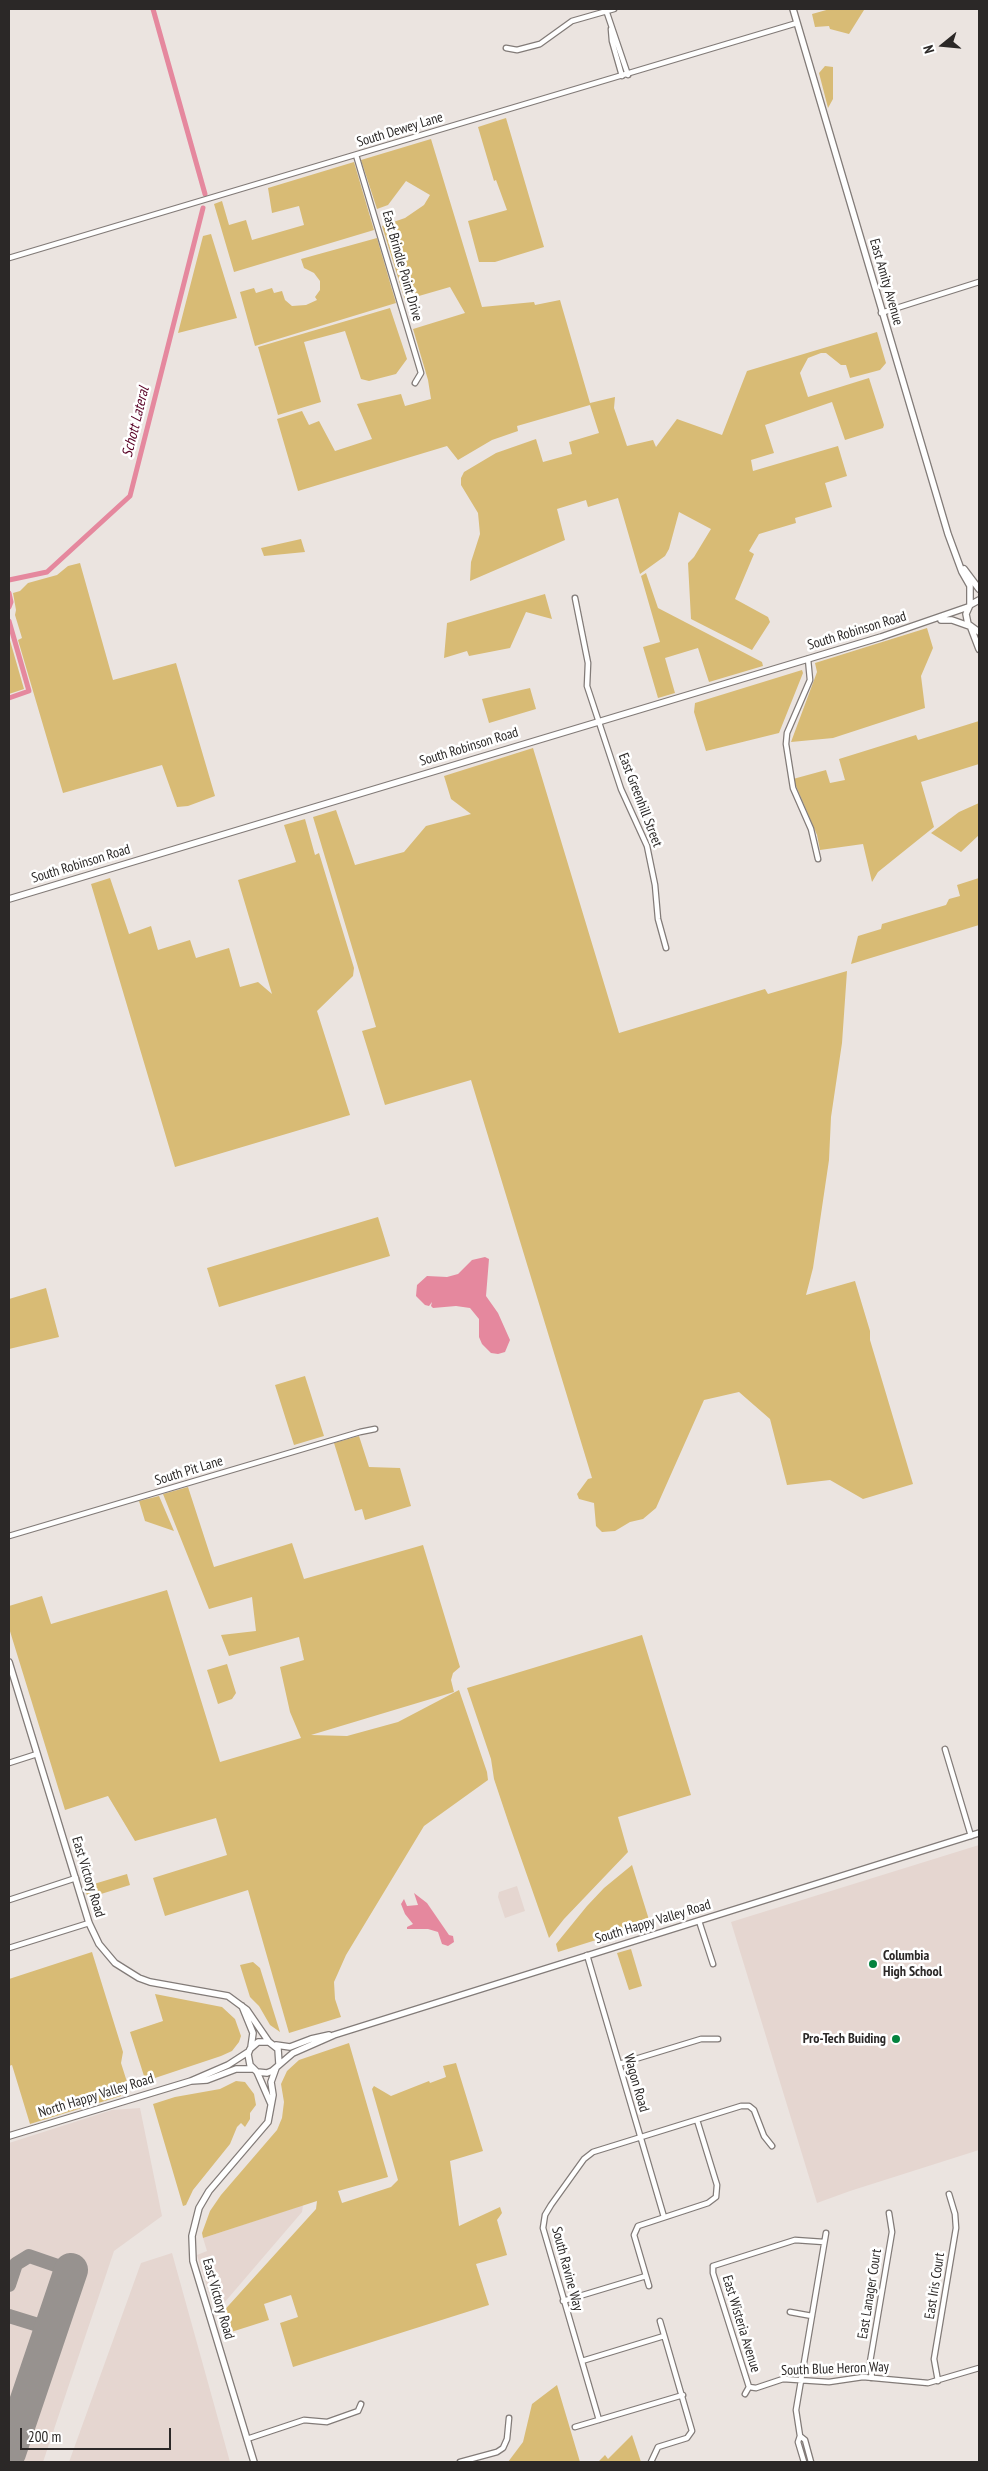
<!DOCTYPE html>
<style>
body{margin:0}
#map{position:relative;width:988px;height:2471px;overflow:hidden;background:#ebe4e0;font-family:"PT Sans Narrow",sans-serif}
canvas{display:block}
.frame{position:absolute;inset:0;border:10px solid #2b2827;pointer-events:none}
.north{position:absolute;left:918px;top:20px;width:50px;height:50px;-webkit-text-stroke:4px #fff;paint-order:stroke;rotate:253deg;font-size:14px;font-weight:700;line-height:20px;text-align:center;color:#2b2827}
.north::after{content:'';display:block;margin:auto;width:18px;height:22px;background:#2b2827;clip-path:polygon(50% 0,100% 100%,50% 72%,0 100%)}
.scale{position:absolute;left:20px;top:2428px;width:151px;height:22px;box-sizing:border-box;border:2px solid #2b2827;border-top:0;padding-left:6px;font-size:15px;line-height:18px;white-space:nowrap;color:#2b2827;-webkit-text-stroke:4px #fff;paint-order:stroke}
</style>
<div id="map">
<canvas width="988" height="2471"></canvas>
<div class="frame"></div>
<div class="north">N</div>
<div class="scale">200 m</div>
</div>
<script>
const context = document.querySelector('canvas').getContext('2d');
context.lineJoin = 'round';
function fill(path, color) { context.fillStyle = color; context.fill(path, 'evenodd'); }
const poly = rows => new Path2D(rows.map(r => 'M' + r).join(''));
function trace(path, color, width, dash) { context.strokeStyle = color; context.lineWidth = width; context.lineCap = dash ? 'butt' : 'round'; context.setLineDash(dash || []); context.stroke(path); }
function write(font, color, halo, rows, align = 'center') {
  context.font = font + ' "PT Sans Narrow",sans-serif'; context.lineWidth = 5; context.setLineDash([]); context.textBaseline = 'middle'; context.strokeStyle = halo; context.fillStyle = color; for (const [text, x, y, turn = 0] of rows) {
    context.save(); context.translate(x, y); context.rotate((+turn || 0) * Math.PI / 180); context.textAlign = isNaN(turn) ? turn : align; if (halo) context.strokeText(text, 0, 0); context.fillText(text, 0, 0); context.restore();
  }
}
fill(poly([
 [979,1845,979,2150,850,2191,817,2203,731,1922],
 [517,1886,525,1911,505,1918,498,1897,499,1892],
 [140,2108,162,2216,114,2251,43,2462,9,2462,9,2143,112,2110],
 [303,2205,302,2212,218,2310,214,2300,211,2300,197,2255,207,2251,203,2238],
 [172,2253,230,2462,69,2462,141,2263]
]), '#e5d6d0');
fill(poly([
 [830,9,862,9,864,10,849,34,830,29,829,26,815,27,812,14],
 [825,66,833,67,833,99,828,108,819,73],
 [506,118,544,247,495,262,479,262,468,221,507,210,496,180,494,181,478,127],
 [431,139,482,307,534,302,535,305,560,300,590,403,615,397,614,408,627,446,653,440,656,447,677,419,722,435,747,371,877,332,886,363,880,370,850,378,846,365,841,365,826,353,821,353,808,358,800,373,808,397,869,378,884,425,883,428,845,440,832,402,765,425,774,453,751,460,753,471,838,446,847,476,825,483,832,507,795,518,796,523,759,534,749,551,754,554,735,599,768,617,770,622,752,650,691,619,688,563,694,557,711,529,679,512,669,549,665,556,640,574,618,498,588,507,586,500,557,509,565,540,470,581,471,562,480,534,478,513,461,485,461,478,464,472,496,453,536,439,543,462,572,454,569,442,599,433,590,405,517,426,518,431,492,440,458,460,447,446,298,491,277,419,302,411,309,425,319,421,335,451,372,439,357,404,401,394,405,406,431,399,428,380,413,329,465,313,450,287,405,300,382,226,405,218,424,205,430,195,406,181,388,205,377,209,361,160],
 [354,162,374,230,234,272,214,204,222,201,229,225,246,220,252,240,304,225,299,206,272,213,268,188],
 [211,234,237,318,178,333,203,236],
 [377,238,396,303,255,346,240,292,254,288,256,293,272,288,274,293,282,291,285,300,292,306,306,305,317,300,315,297,320,290,320,281,314,273,304,268,301,259],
 [390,308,407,359,396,374,369,381,361,379,345,331,304,342,321,402,278,415,258,347],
 [301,539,305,552,264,556,261,548],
 [80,563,113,680,176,663,215,796,188,806,177,807,162,765,63,793,18,640,22,638,15,615,16,610,13,593,20,591,28,583,57,575,68,566],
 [646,573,658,608,762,662,763,666,709,682,698,648,665,658,675,693,658,698,643,647,660,642,641,576],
 [545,594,552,619,526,612,510,648,469,656,467,651,444,658,447,623],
 [927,628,933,648,921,676,925,708,833,738,791,742,817,672,815,663],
 [9,637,24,689,9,694],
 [802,670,803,673,779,733,706,751,694,712,695,703],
 [530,688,536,709,489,723,482,699],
 [979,721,979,764,921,782,934,827,878,872,872,882,863,844,820,850,817,835,793,779,826,770,830,783,845,780,839,759,916,735,918,740],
 [533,748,619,1033,765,989,768,994,847,971,842,1043,831,1117,829,1160,813,1268,806,1295,855,1281,870,1331,870,1340,913,1484,863,1499,830,1480,787,1485,770,1419,739,1392,704,1400,656,1508,643,1519,630,1522,615,1531,602,1532,596,1526,594,1503,579,1499,577,1494,588,1479,592,1478,471,1080,385,1105,362,1031,376,1027,313,817,336,810,355,865,404,852,426,826,471,814,451,799,444,776],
 [979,803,979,835,961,852,931,833,959,812],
 [305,819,315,855,319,853,354,968,353,976,317,1011,350,1115,175,1167,91,884,110,878,129,934,151,926,158,950,190,940,196,958,229,948,240,987,258,982,272,994,238,880,296,862,284,825],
 [979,878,979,925,851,964,858,936,881,929,882,924,946,905,949,899,960,896,957,885],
 [378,1217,390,1256,219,1307,207,1268],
 [46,1288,59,1337,9,1349,9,1299],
 [305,1376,324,1436,294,1445,275,1385],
 [359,1436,369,1467,400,1468,411,1506,365,1520,362,1509,355,1511,334,1443],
 [188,1487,214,1567,292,1543,304,1579,423,1545,460,1667,453,1673,451,1680,454,1692,311,1735,347,1736,398,1722,459,1690,487,1772,488,1780,424,1826,346,1955,334,1982,335,1999,341,2017,289,2033,248,1890,165,1916,153,1878,227,1855,216,1818,135,1841,108,1796,65,1810,9,1628,9,1606,42,1596,51,1624,167,1590,220,1762,301,1738,290,1712,280,1667,304,1660,299,1637,229,1656,221,1635,256,1631,252,1597,209,1609,163,1494],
 [159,1496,174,1531,145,1521,139,1501],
 [642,1635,691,1795,618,1817,628,1852,564,1919,549,1938,509,1824,494,1779,491,1759,467,1688],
 [227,1664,236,1693,232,1699,218,1704,207,1670],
 [632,1865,650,1923,558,1952,556,1944,587,1906,604,1888],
 [127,1874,130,1885,88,1898,84,1887],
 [631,1949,642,1986,629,1990,617,1953],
 [92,1952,123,2052,121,2063,127,2082,122,2087,121,2096,30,2124,12,2065,9,2066,9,1979],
 [253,1962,260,1968,280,2032,270,2025,259,2006,250,1997,240,1965],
 [155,1994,222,2007,235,2019,241,2036,239,2042,232,2051,221,2056,149,2080,144,2076,130,2032,163,2021],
 [349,2043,388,2177,338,2191,342,2203,391,2187,398,2180,372,2089,374,2086,391,2096,429,2081,430,2083,446,2077,443,2066,456,2063,483,2151,450,2161,459,2226,500,2207,502,2213,497,2220,507,2255,476,2264,489,2305,293,2367,280,2323,298,2317,291,2295,264,2304,269,2320,225,2334,220,2315,316,2209,317,2201,203,2238,202,2233,210,2211,221,2195,277,2130,282,2118,284,2102,281,2084,287,2071,299,2060],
 [236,2081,245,2082,254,2094,256,2105,250,2113,250,2119,245,2127,241,2123,237,2127,230,2144,193,2190,186,2205,183,2206,153,2104,175,2097,220,2089],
 [557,2385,580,2462,508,2462,523,2442,532,2404],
 [632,2435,641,2462,598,2462,605,2455,608,2459]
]), '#d8bb75');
fill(poly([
 [485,1257,489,1259,486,1296,498,1313,510,1340,505,1352,498,1354,491,1353,482,1344,479,1337,479,1319,470,1308,456,1306,433,1308,431,1306,432,1302,429,1306,425,1305,416,1296,417,1285,427,1276,447,1277,458,1274,472,1260],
 [414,1893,427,1903,449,1935,453,1936,454,1942,448,1946,442,1944,438,1932,428,1929,407,1929,407,1927,413,1924,405,1914,401,1904,404,1899,407,1906,418,1905]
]), '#e5889e');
trace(poly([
 [153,9,205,194],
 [9,580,47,572,130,496,203,208],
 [9,593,11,602,9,607],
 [9,621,29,691,9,698]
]), '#e5889e', 5);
trace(poly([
 [9,2285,16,2264,29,2256,58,2266,68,2276],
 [9,2316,51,2329]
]), '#97928f', 14);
trace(poly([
 [9,2453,71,2270]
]), '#97928f', 34);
const street = poly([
 [606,10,628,75],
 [611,29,612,41,622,76],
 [506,48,517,50,540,44,572,21,614,9],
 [356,155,421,373,415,383],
 [9,258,797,23],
 [881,313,979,282],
 [575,598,588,663,587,686,621,789,647,846,655,885,658,919,666,948],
 [808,659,810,680,787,733,786,744,793,788,811,829,818,859],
 [9,1536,360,1432,375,1429],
 [945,1749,971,1836],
 [9,1763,37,1754],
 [9,1900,76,1878],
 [699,1921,713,1964],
 [9,1948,89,1923],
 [587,1955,664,2217],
 [619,2064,701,2039,718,2039],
 [713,2266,713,2273,749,2387],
 [713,2266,795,2240,824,2242],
 [649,2286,634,2235,638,2226,708,2203,716,2197,717,2185,697,2120],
 [563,2301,646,2276],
 [790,2312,812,2316],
 [582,2361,664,2336],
 [872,2378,870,2362,892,2232,889,2213],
 [938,2381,934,2359,956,2228,955,2214,949,2194],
 [749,2387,756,2388,783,2379,829,2382,863,2377,928,2383,979,2368],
 [745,2394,749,2387],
 [599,2420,543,2228,545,2215,551,2205,584,2159,593,2152,741,2106,749,2106,754,2110,764,2136,772,2146],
 [575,2427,683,2395],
 [800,2436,796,2410,826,2233],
 [247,2439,304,2420,327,2422,358,2411,361,2404],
 [460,2462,497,2452,503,2448,507,2439,509,2418],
 [651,2462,658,2447,687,2438,692,2431,660,2321],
 [804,2462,798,2442,800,2436,805,2440,811,2462]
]);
const secondary = poly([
 [793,9,948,534,962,572,970,586,970,605],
 [964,569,979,589],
 [979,600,970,605,966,614,968,624,979,632],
 [941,620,952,620,969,626],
 [971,628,979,649],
 [9,899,881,637,968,607],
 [9,1662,89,1923,99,1944,115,1963,139,1978,150,1982,228,1996,247,2010,269,2042],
 [242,2006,253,2033,251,2047],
 [276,2045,290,2047,311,2039,329,2035],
 [279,2064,278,2049,269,2042,258,2042,250,2049,248,2054,250,2065,257,2072,267,2073,272,2071,293,2053,334,2035,979,1833],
 [257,2072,271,2104],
 [191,2081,207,2080,236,2069,253,2069],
 [9,2136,191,2081,228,2065,248,2052],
 [254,2462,193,2261,192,2236,199,2208,209,2191,268,2122,273,2095,271,2082,276,2068]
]);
trace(street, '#827b78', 7);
trace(secondary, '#827b78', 8);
trace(street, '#fff', 4.5);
trace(secondary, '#fff', 5.5);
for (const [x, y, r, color] of [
 [873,1964,5,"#03833e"],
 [896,2039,5,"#03833e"]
]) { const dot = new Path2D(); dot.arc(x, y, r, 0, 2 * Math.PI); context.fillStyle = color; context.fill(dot); trace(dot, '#fff', 2); }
write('14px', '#2b2827', '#fff', [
 ["South Dewey Lane",400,130,-17],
 ["East Brindle Point Drive",402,266,74],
 ["East Amity Avenue",886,282,74],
 ["South Robinson Road",857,631,-17],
 ["South Robinson Road",469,747,-17],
 ["East Greenhill Street",640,800,69],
 ["South Robinson Road",81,864,-17],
 ["South Pit Lane",189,1471,-17],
 ["East Victory Road",88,1877,73],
 ["South Happy Valley Road",653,1922,-17],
 ["Wagon Road",636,2083,74],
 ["North Happy Valley Road",96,2096,-17],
 ["South Ravine Way",567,2269,75],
 ["East Iris Court",935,2286,-81],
 ["East Lanager Court",870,2294,-81],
 ["East Victory Road",218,2299,74],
 ["East Wisteria Avenue",741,2324,73],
 ["South Blue Heron Way",835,2369,-2]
]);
write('bold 14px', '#2b2827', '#fff', [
 ["Columbia",883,1956],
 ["High School",883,1972],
 ["Pro-Tech Buiding",886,2039,"right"]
], 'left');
write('italic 15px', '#5b0528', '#fff', [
 ["Schott Lateral",136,422,-76]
]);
</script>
